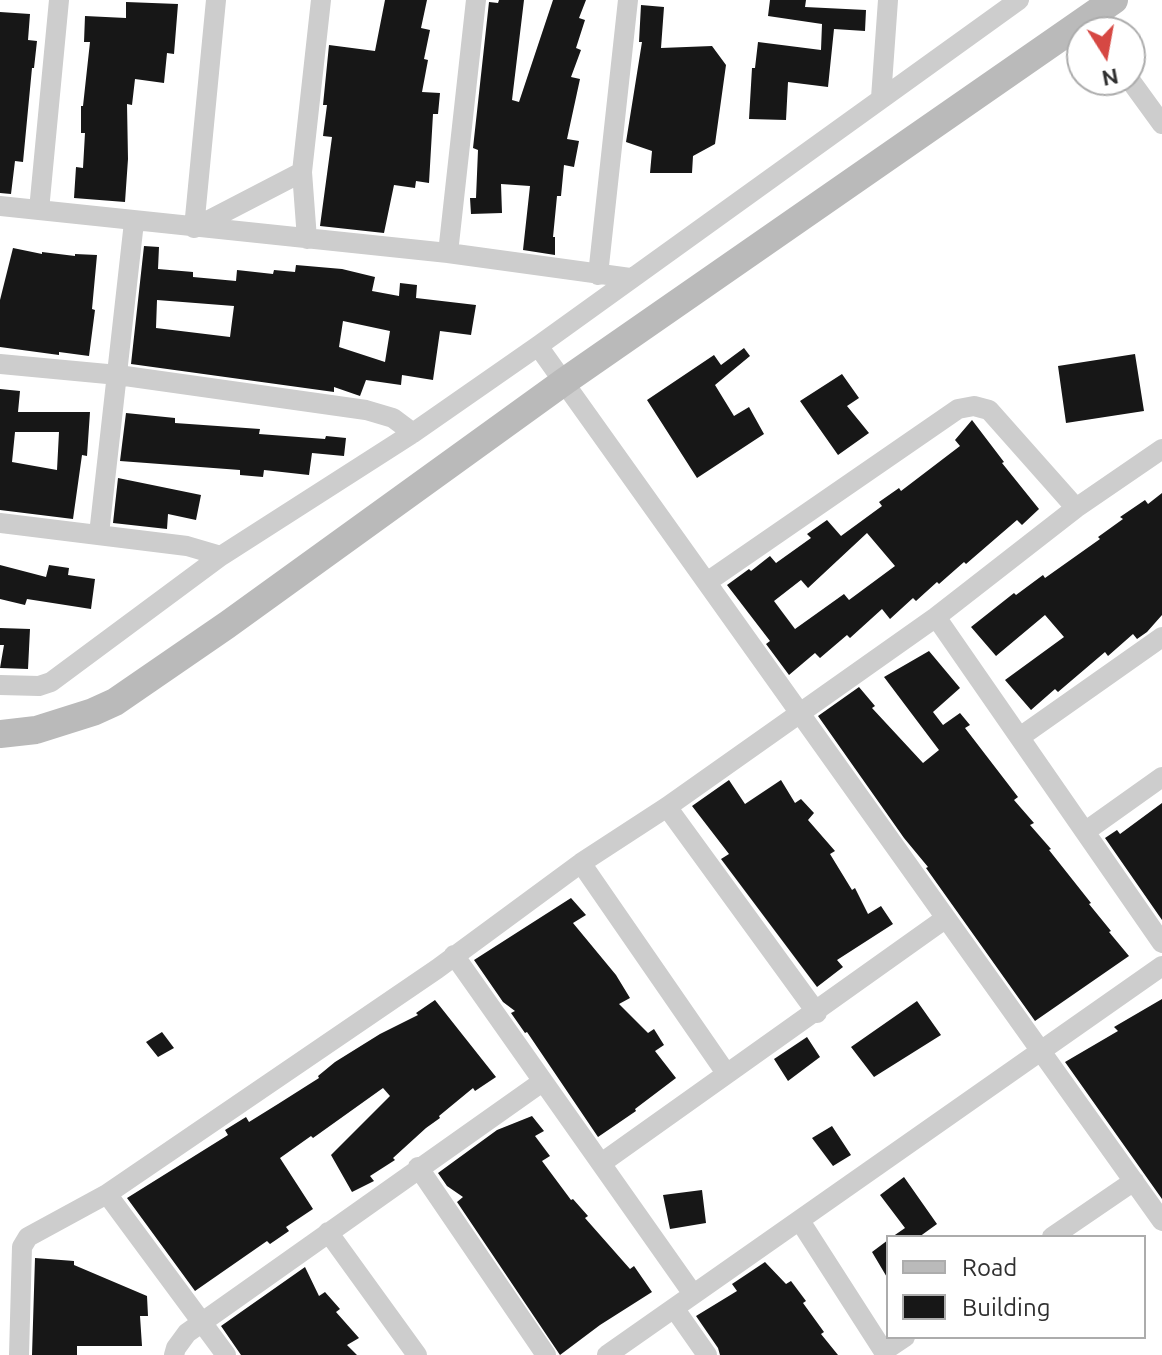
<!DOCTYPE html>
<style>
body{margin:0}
#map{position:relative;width:1162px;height:1355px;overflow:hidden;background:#fff;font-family:Ubuntu,sans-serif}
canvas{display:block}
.legend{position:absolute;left:886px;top:1235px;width:260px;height:104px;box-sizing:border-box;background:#fff;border:2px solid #acacac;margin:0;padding:10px 14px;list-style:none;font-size:24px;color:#303030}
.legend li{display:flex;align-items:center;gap:16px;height:40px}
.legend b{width:40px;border:2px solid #acacac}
.north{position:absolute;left:1066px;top:16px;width:80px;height:80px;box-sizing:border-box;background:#fff;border:2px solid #acacac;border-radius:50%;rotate:169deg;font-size:22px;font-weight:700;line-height:32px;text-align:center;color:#303030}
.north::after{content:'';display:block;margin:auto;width:28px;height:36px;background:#d64843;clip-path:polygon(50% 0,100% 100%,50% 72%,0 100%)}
</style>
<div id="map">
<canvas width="1162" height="1355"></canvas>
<ul class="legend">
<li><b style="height:10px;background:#bababa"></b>Road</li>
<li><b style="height:22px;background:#171717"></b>Building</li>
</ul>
<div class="north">N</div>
</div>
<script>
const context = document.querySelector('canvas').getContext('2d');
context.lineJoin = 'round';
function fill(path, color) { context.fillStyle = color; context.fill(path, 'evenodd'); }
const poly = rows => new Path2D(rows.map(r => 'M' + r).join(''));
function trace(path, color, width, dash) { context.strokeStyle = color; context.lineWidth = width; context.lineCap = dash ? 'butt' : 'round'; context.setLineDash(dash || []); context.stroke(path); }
fill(poly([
 [385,0,427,0,421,28,430,30,424,59,428,60,422,92,440,93,438,114,433,114,429,183,416,181,415,188,394,185,384,233,320,226,332,137,323,136,327,105,323,105,329,45,375,51],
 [499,0,524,0,512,100,519,102,553,0,586,0,579,18,585,20,576,48,581,50,571,77,580,79,567,139,579,141,574,167,564,165,561,196,557,196,553,237,555,237,555,255,523,250,530,186,501,184,502,213,471,214,470,198,476,198,478,150,473,148,489,2,498,3],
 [770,0,806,0,805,7,866,10,865,31,834,29,828,87,788,82,786,120,749,119,752,68,755,68,758,42,821,50,822,24,768,16],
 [126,2,178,4,174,54,167,53,164,83,135,79,132,105,127,104,128,159,125,202,74,198,76,167,83,168,85,133,81,133,81,106,83,106,90,42,84,42,85,16,126,18],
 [641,5,664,7,661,48,712,46,726,65,715,144,693,156,692,173,650,173,652,151,626,142,642,42,639,42],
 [0,12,30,14,28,40,37,41,34,68,32,68,23,162,15,161,11,194,0,193],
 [144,246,159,247,158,269,193,272,193,277,236,281,237,270,273,274,274,270,295,272,296,265,342,269,375,277,372,291,399,296,400,283,417,285,416,298,476,305,471,335,440,331,433,380,402,375,401,385,366,380,360,396,334,387,334,392,131,364],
 [157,300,234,306,230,337,156,328],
 [343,321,390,331,385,362,339,347],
 [13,248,42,254,42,252,75,256,75,254,97,255,92,309,95,310,89,356,59,352,59,355,0,347,0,300],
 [744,348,750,356,715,385,734,416,749,407,764,434,697,478,647,400,714,355,721,365],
 [1135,354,1144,411,1066,423,1058,366],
 [842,374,859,398,847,406,869,433,838,455,800,401],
 [0,389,20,391,18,412,90,412,87,456,82,455,73,519,0,510],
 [15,432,59,432,57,470,12,462],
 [126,413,175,418,175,423,260,429,259,434,325,439,326,436,346,438,344,456,312,453,309,475,264,470,263,477,240,475,240,470,120,461],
 [972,420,1004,462,1002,463,1039,509,1022,525,1017,520,966,564,964,562,939,584,937,582,916,601,913,598,890,619,882,609,850,638,847,635,820,658,815,653,789,675,766,644,770,641,727,585,749,569,751,571,770,556,776,563,811,538,807,534,827,520,841,536,882,506,879,502,899,488,901,491,960,446,955,440],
 [867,533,895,566,849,600,844,594,795,629,774,601,801,580,808,588],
 [118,478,201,495,196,520,168,514,167,529,113,523],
 [1162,493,1162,615,1147,632,1137,639,1133,634,1108,656,1105,652,1058,692,1055,689,1031,710,1005,680,1064,637,1045,615,996,656,971,627,1014,593,1016,595,1043,575,1045,578,1100,539,1098,537,1123,519,1120,517,1145,500,1148,504],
 [0,565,46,577,49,565,69,568,68,575,95,579,91,609,27,599,25,605,0,599],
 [0,628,30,629,28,669,0,668,4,645,0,645],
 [929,651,960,688,933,712,943,725,960,713,970,725,965,728,1018,797,1014,800,1034,823,1030,825,1051,849,1049,850,1091,903,1089,904,1111,931,1109,932,1129,956,1035,1021,926,868,928,867,904,838,818,716,859,687,875,706,872,708,923,763,939,750,884,677],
 [729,780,745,804,781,780,795,803,801,799,814,813,808,820,835,851,830,854,852,890,855,888,868,914,881,906,893,924,837,960,843,967,817,987,721,859,729,854,692,806],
 [1162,803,1162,920,1105,838,1117,830,1120,834],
 [571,898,586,915,573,923,616,975,630,998,619,1004,648,1033,654,1029,664,1045,655,1051,676,1078,635,1109,636,1111,598,1137,527,1032,525,1033,511,1013,515,1011,503,1002,474,960],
 [1162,999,1162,1199,1065,1062,1118,1031,1114,1027],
 [435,1000,496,1077,475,1091,473,1088,439,1116,440,1118,426,1128,393,1158,395,1160,370,1176,374,1181,352,1192,331,1155,390,1096,383,1088,313,1138,311,1136,280,1158,313,1209,286,1227,289,1231,270,1244,267,1241,195,1291,127,1198,228,1135,225,1130,246,1117,249,1122,278,1104,319,1078,318,1076,335,1062,380,1034,418,1015,416,1013],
 [917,1001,941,1035,874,1077,851,1047],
 [162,1032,174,1048,158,1057,146,1042],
 [807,1037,820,1057,788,1081,774,1059],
 [532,1116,544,1131,535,1136,550,1156,542,1161,571,1200,573,1199,588,1216,585,1218,630,1269,634,1266,652,1292,600,1325,560,1355,457,1202,463,1197,447,1186,438,1173,497,1130],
 [832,1126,851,1155,833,1166,812,1138],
 [904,1177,937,1224,919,1237,892,1237,905,1228,880,1195],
 [702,1190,706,1223,670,1229,663,1195],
 [888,1240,888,1279,872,1252],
 [35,1258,74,1261,74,1265,147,1296,148,1316,140,1316,142,1346,77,1346,77,1355,32,1355],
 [765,1262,786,1284,791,1281,806,1301,803,1303,824,1332,821,1334,838,1355,720,1355,718,1348,696,1316,737,1291,732,1284],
 [305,1267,319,1296,325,1292,340,1309,336,1312,359,1338,347,1345,357,1355,241,1355,221,1326]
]), '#171717');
trace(poly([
 [1130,80,1162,124],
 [881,98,888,0],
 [0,206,448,253,630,278],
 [39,210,59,0],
 [194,228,216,0],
 [194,228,302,172],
 [307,239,302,172,321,0],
 [448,253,476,0],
 [598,275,628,0],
 [538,346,1162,1221],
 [0,364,118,375,366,410,393,418,413,433],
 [0,523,187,546,221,556],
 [99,534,134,222],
 [707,582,958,409,974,406,989,410,1076,508],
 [936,617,1162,943],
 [0,685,39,686,51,682,221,556,413,433,538,346,1019,0],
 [1020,737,1162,637],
 [667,807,817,1013],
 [1086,831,1162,777],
 [581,863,726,1073],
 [454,955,693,1294],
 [603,1162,946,918],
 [418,1167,546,1355],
 [107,1194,226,1355],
 [800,1221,886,1355],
 [328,1232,417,1355],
 [1052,1237,1134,1181],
 [674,1308,707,1355],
 [884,1351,905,1337],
 [19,1355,22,1247,28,1237,107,1194,437,969,581,863,667,807,936,617,1076,508,1162,449],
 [174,1355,176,1348,187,1333,542,1082],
 [607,1355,1162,966]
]), '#cdcdcd', 20);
trace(poly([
 [0,734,36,730,93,712,115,702,227,625,565,381,1114,0]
]), '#bababa', 28);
</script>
